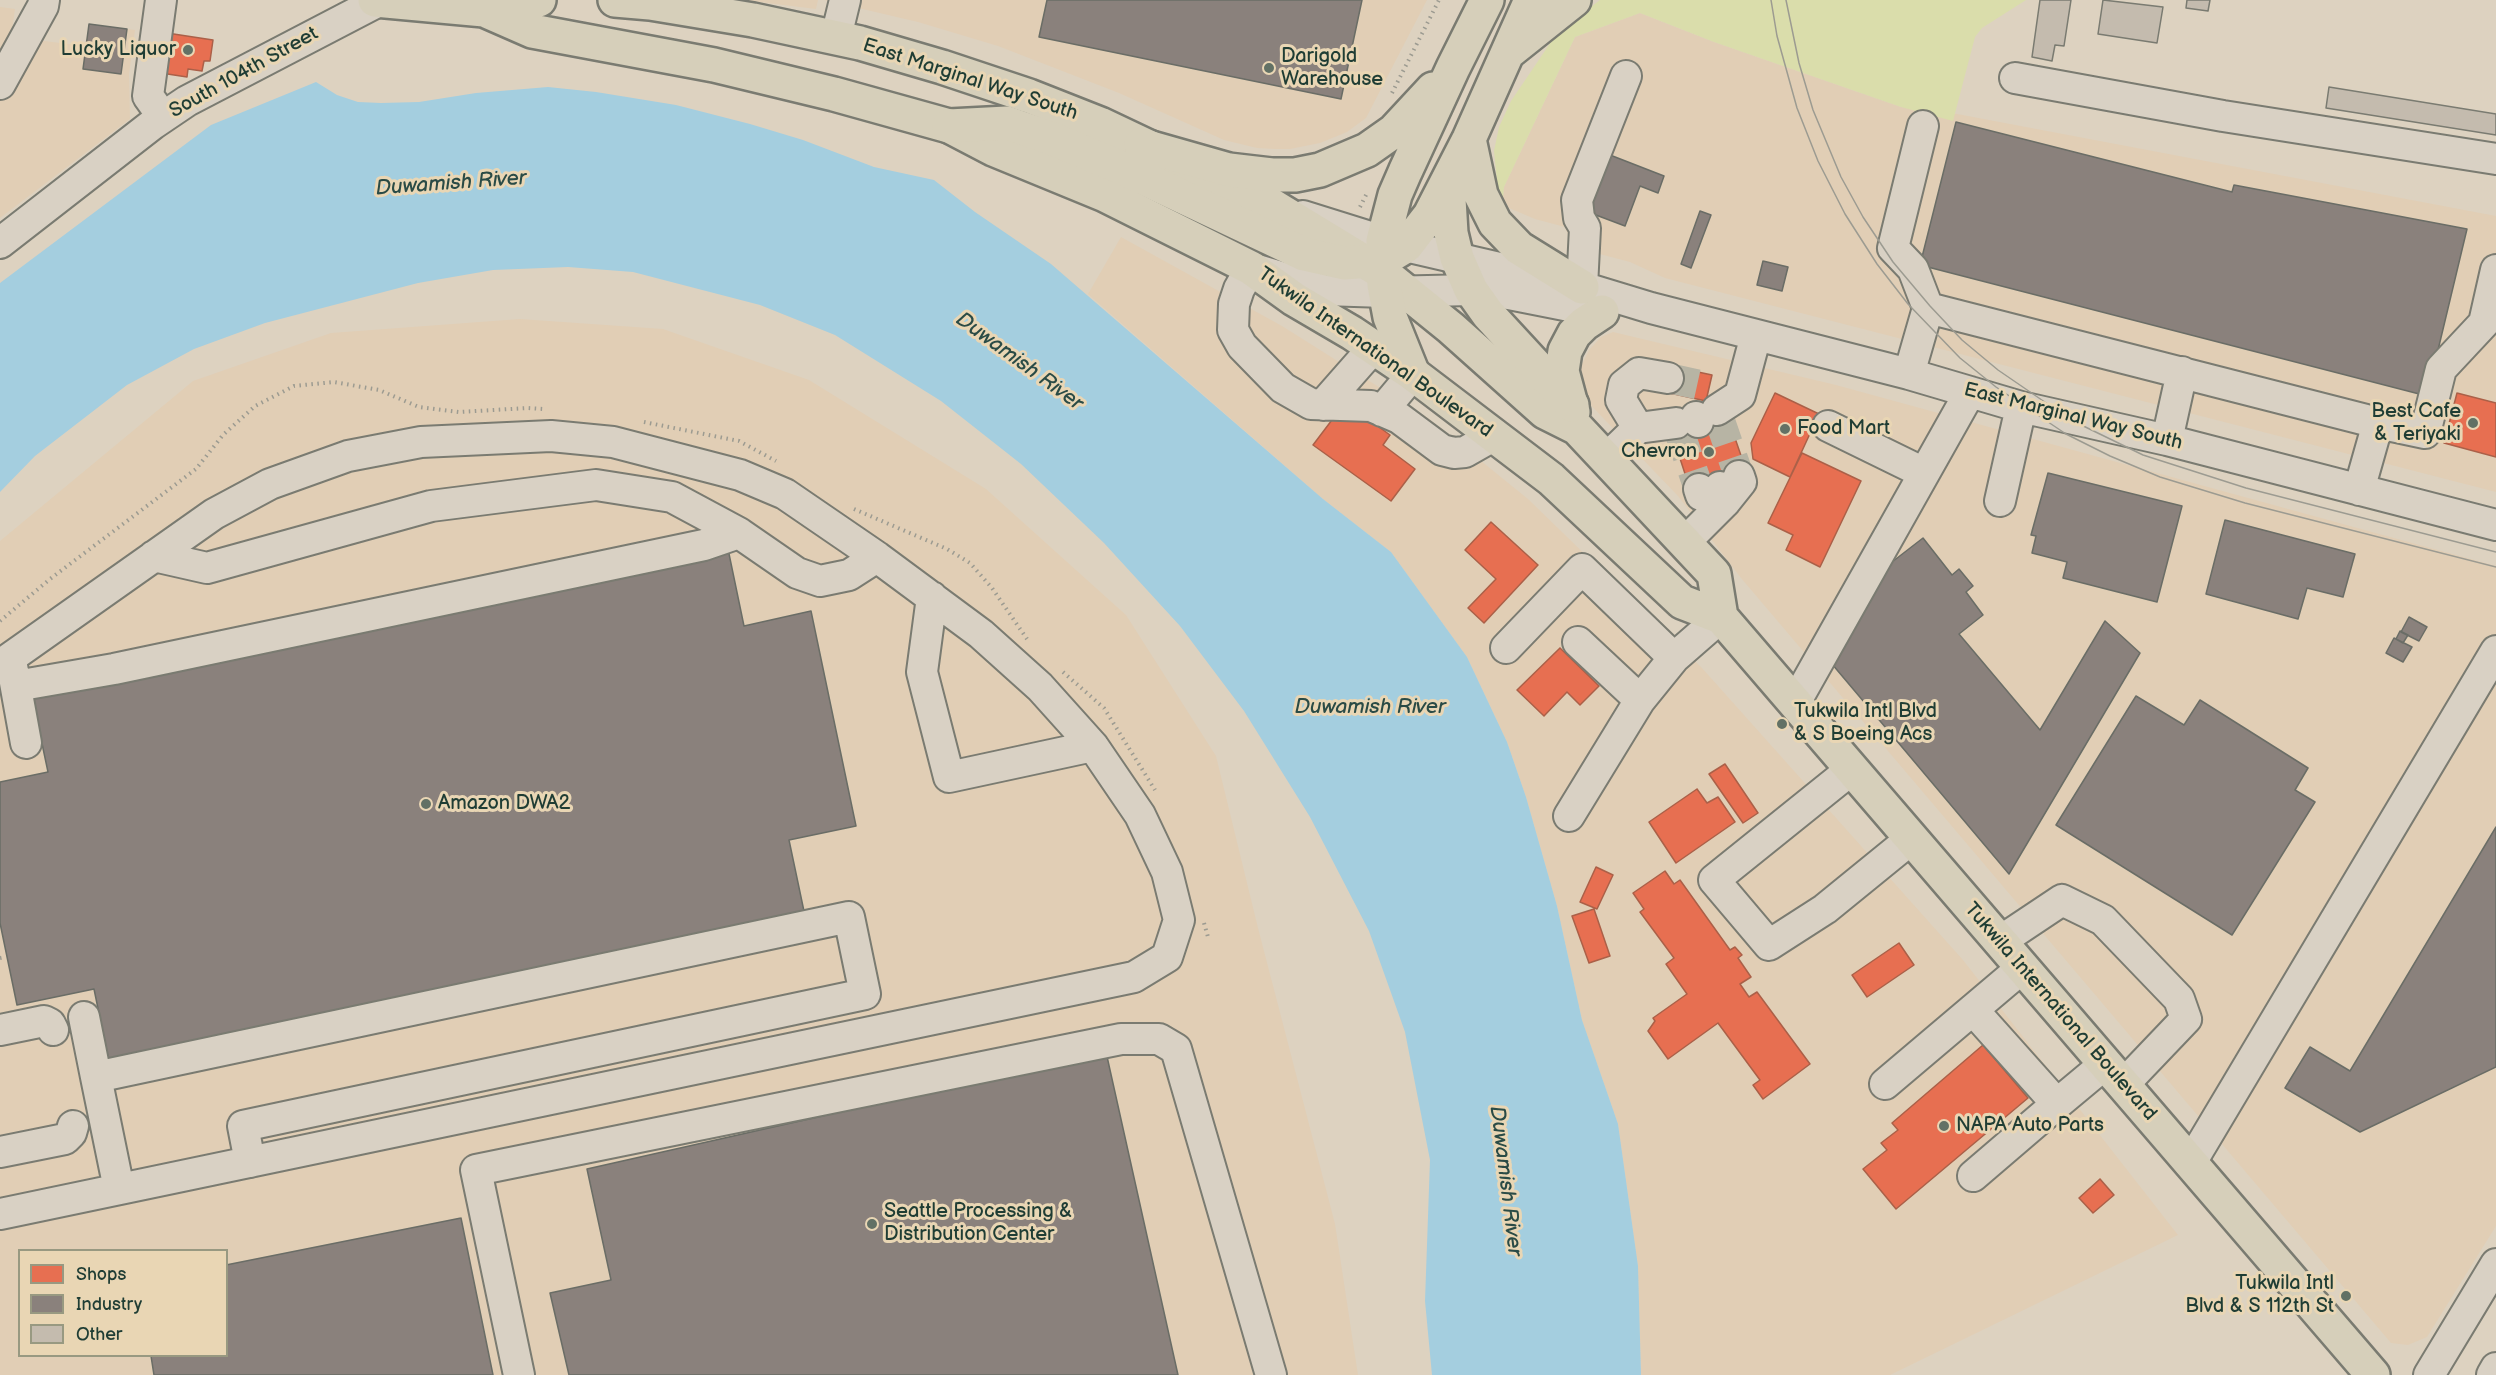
<!DOCTYPE html>
<style>
body{margin:0}
#map{position:relative;width:2496px;height:1375px;overflow:hidden;background:#ddd2c0;font-family:"Balsamiq Sans",sans-serif}
canvas{display:block}
.legend{position:absolute;left:18px;top:1249px;width:210px;height:108px;box-sizing:border-box;background:#e9d6b4;border:2px solid #989981;margin:0;padding:8px 10px;list-style:none;font-size:18px;color:#1f3d34}
.legend li{display:flex;align-items:center;gap:12px;height:30px}
.legend b{width:30px;border:2px solid #989981}
</style>
<div id="map">
<canvas width="2496" height="1375"></canvas>
<ul class="legend">
<li><b style="height:16px;background:#e76f51"></b>Shops</li>
<li><b style="height:16px;background:#8a817c"></b>Industry</li>
<li><b style="height:16px;background:#c4bbae"></b>Other</li>
</ul>
</div>
<script>
const context = document.querySelector('canvas').getContext('2d');
context.lineJoin = 'round';
function fill(path, color) { context.fillStyle = color; context.fill(path, 'evenodd'); }
const poly = rows => new Path2D(rows.map(r => 'M' + r).join(''));
function trace(path, color, width, dash) { context.strokeStyle = color; context.lineWidth = width; context.lineCap = dash ? 'butt' : 'round'; context.setLineDash(dash || []); context.stroke(path); }
function write(font, color, halo, rows, align = 'center') {
  context.font = font + ' "Balsamiq Sans",sans-serif'; context.lineWidth = 6; context.setLineDash([]); context.textBaseline = 'middle'; context.strokeStyle = halo; context.fillStyle = color; for (const [text, x, y, turn = 0] of rows) {
    context.save(); context.translate(x, y); context.rotate((+turn || 0) * Math.PI / 180); context.textAlign = isNaN(turn) ? turn : align; if (halo) context.strokeText(text, 0, 0); context.fillText(text, 0, 0); context.restore();
  }
}
fill(poly([
 [743,0,818,0,816,9],
 [824,0,1427,0,1366,118,1347,132,1320,143,1290,149,1275,149,1257,148,1224,140,1119,93,998,46,918,22],
 [0,7,15,9,11,37,85,46,89,24,135,30,129,74,130,119,0,218],
 [1640,13,1714,42,1901,107,1952,113,2496,216,2496,492,1665,278,1630,262,1573,247,1565,227,1535,219,1509,208,1503,198,1504,187,1575,37],
 [1121,237,1282,326,1428,418,1528,499,1702,668,1963,960,2178,1235,1890,1375,1641,1375,1638,1266,1618,1124,1582,1020,1557,906,1526,797,1507,742,1467,657,1391,552,1323,499,1088,294],
 [520,319,663,329,809,380,986,489,1126,615,1216,756,1258,928,1335,1224,1358,1375,0,1375,0,541,193,381,331,333],
 [20,1250,226,1250,226,1356,20,1356],
 [1613,332,1836,385,2496,566,2496,1226,2427,1337,2408,1345,2391,1343,1741,578,1678,496,1582,396,1576,379,1581,366,1589,350,1601,337]
]), '#e1ceb5');
fill(poly([
 [1600,0,2026,0,1982,28,1975,37,1953,121,1901,107,1714,42,1640,13,1575,37,1504,187,1503,198,1498,191,1494,151,1499,127,1511,101,1557,33]
]), '#daddab');
fill(poly([
 [316,82,337,95,358,102,381,103,419,102,476,93,548,87,596,92,676,105,750,124,803,140,874,167,934,180,975,212,1051,264,1323,499,1391,552,1467,657,1507,742,1526,797,1557,906,1582,1020,1618,1124,1638,1266,1641,1375,1432,1375,1425,1301,1430,1160,1405,1032,1369,931,1310,817,1244,711,1180,626,1104,543,1021,464,941,401,835,335,760,305,633,272,568,267,493,270,418,283,265,323,194,349,127,385,35,456,0,492,0,283,211,125]
]), '#a4cedf');
const shops = poly([
 [167,33,213,40,210,61,204,61,202,71,188,69,187,77,161,73,167,33],
 [1670,366,1712,375,1706,401,1665,392,1670,366],
 [1775,393,1819,414,1790,477,1753,459,1751,443,1775,393],
 [2457,393,2496,403,2496,457,2444,443,2457,393],
 [1357,411,1390,435,1383,445,1415,469,1391,501,1313,445,1338,412,1349,421,1357,411],
 [1726,412,1747,473,1691,492,1671,431,1726,412],
 [1802,453,1861,481,1820,567,1786,550,1793,535,1768,523,1802,453],
 [1491,522,1538,565,1484,623,1468,608,1496,579,1465,550,1491,522],
 [1560,648,1599,686,1580,705,1567,692,1544,716,1517,690,1560,648],
 [1725,764,1758,813,1743,823,1709,774,1725,764],
 [1697,789,1707,803,1718,797,1735,822,1676,863,1649,822,1697,789],
 [1596,867,1613,875,1597,909,1580,902,1596,867],
 [1665,871,1674,884,1680,880,1730,950,1735,947,1742,955,1738,958,1751,977,1740,984,1749,997,1757,992,1810,1064,1763,1099,1753,1085,1760,1080,1718,1023,1668,1059,1648,1031,1655,1021,1653,1018,1687,994,1666,964,1674,958,1640,912,1644,909,1633,893,1665,871],
 [1594,909,1610,956,1589,963,1572,916,1594,909],
 [1899,943,1914,965,1867,997,1852,975,1899,943],
 [1983,1045,2028,1098,1896,1209,1863,1169,1887,1150,1881,1143,1898,1130,1892,1123,1983,1045],
 [2100,1179,2114,1195,2093,1213,2079,1198,2100,1179]
]);
fill(shops, '#e76f51');
trace(shops, '#ab6048', 1.5);
const industry = poly([
 [1047,0,1362,0,1341,99,1039,37,1047,0],
 [89,24,127,29,121,74,83,69,89,24],
 [1956,122,2232,192,2234,185,2467,229,2427,396,1920,265,1956,122],
 [1610,155,1664,176,1658,193,1640,186,1625,226,1588,212,1610,155],
 [1700,211,1711,215,1691,268,1681,264,1700,211],
 [1763,261,1788,267,1782,291,1757,285,1763,261],
 [2048,473,2182,506,2157,602,2063,578,2067,562,2032,553,2036,536,2031,535,2048,473],
 [2225,520,2355,554,2343,597,2307,588,2298,619,2206,594,2225,520],
 [1923,538,1952,575,1959,569,1973,586,1966,592,1983,615,1959,634,2040,730,2105,621,2140,653,2009,874,1832,664,1892,562,1923,538],
 [728,549,744,626,811,611,856,826,789,840,805,916,109,1062,94,989,17,1005,0,923,0,782,48,772,32,696,728,549],
 [2409,617,2427,627,2419,641,2401,632,2409,617],
 [2400,631,2408,635,2403,643,2396,639,2400,631],
 [2394,638,2412,647,2403,662,2386,653,2394,638],
 [2136,696,2184,725,2200,700,2308,768,2295,790,2315,802,2232,935,2056,825,2136,696],
 [2496,827,2496,1067,2360,1132,2285,1088,2310,1047,2350,1071,2496,827],
 [1106,1052,1178,1375,569,1375,550,1293,611,1280,587,1169,1106,1052],
 [461,1218,493,1375,154,1375,151,1356,226,1356,226,1265,461,1218]
]);
fill(industry, '#8a817c');
trace(industry, '#6a6d66', 1.5);
const building = poly([
 [2040,0,2071,0,2064,46,2055,45,2052,61,2032,57,2040,0],
 [2103,0,2163,7,2157,43,2098,34,2103,0],
 [2187,0,2210,0,2208,11,2186,8,2187,0],
 [2329,87,2496,114,2496,135,2326,108,2329,87]
]);
fill(building, '#c4bbae');
trace(building, '#7a7b71', 1.5);
trace(poly([
 [1668,378,1709,387],
 [1718,415,1739,476],
 [1678,428,1699,489]
]), '#b7b4a4', 30, [30, 15]);
const minor = poly([
 [161,0,148,96,163,117],
 [836,37,845,0],
 [2015,78,2223,116,2496,159],
 [0,84,43,6,44,0],
 [1923,126,1893,248,1913,269,1928,308,2378,423],
 [1303,216,1383,241,1582,287,1651,308,1909,374,2021,407,2167,440,2496,525],
 [0,243,153,124,187,101,379,1],
 [1582,287,1585,228,1579,218,1577,200,1626,76],
 [1909,374,1928,308],
 [1323,405,1374,347],
 [1717,410,1740,395,1756,335],
 [1382,411,1413,374],
 [1696,417,1698,422],
 [1828,426,1924,473],
 [1638,428,1621,400,1624,385,1639,373,1668,378],
 [1495,435,1465,452,1454,453,1442,450,1399,418,1371,406,1311,404,1283,388,1242,346,1233,330,1234,304,1239,289,1251,268,1324,290,1385,292,1471,290,1509,294,1600,312],
 [2167,440,2182,372],
 [1606,459,1638,428,1676,423],
 [1699,489,1701,495,1725,502,1720,487],
 [2359,490,2378,423,2425,433,2441,369,2484,323,2496,270],
 [2000,501,2021,407],
 [1684,543,1725,502,1741,482,1739,476],
 [154,556,207,568,431,506,596,485,672,497,739,533,797,573,820,581,849,575,877,557],
 [932,597,922,672,949,777,1093,746],
 [1578,642,1640,700,1674,658,1721,617],
 [1506,648,1582,569,1674,658],
 [0,665,214,514,270,484,348,456,421,442,551,436,613,442,740,475,785,494,877,557,981,634,1040,687,1093,746,1140,815,1167,872,1179,920,1167,957,1134,977,0,1214],
 [12,666,26,743],
 [16,686,114,669,704,545,739,533],
 [1795,703,1970,392],
 [1852,769,1714,880,1769,945,1825,909,1911,839],
 [1569,816,1640,700],
 [1999,942,2062,900,2103,920,2179,999,2186,1019,2123,1085],
 [1973,1010,2057,1104,2105,1064],
 [84,1017,96,1077],
 [0,1030,44,1021,50,1024,53,1030],
 [1885,1084,2022,968],
 [0,1152,65,1139,71,1133,73,1126],
 [2190,1164,2496,651],
 [1973,1176,2057,1104],
 [119,1189,96,1077,849,917,865,994,243,1126,250,1162],
 [519,1375,476,1170,1121,1039,1159,1039,1176,1049,1271,1375],
 [2429,1375,2496,1264],
 [2492,1375,2496,1368]
]);
const major = poly([
 [375,0,484,10,539,0],
 [615,0,650,3,753,20,860,43,942,67,1029,96,1100,124,1273,206,1383,273,1451,328,1545,412,1577,428,1714,574,1721,617],
 [484,10,532,31,714,65,834,94,949,126,993,149,1105,195,1251,268,1294,299,1352,333,1413,374,1551,479,1682,602,1721,617,2373,1375],
 [1573,412,1562,371,1565,351,1574,334,1584,324,1602,312]
]);
const highway = poly([
 [1510,51,1574,0],
 [949,126,1007,123,1053,139,1122,168,1304,254,1344,263,1383,260,1406,246,1430,215,1469,139,1531,0],
 [1469,139,1481,195,1495,223,1519,248,1582,287],
 [1141,145,1229,170,1272,175,1295,175,1320,170,1367,150,1394,131,1433,89],
 [1448,182,1451,233,1457,258,1471,290,1488,314,1572,405],
 [1413,374,1390,317,1384,285,1383,241,1395,195,1405,172,1453,68,1487,0]
]);
trace(minor, '#7a7b71', 34);
trace(major, '#7a7b71', 38);
trace(highway, '#7a7b71', 38);
trace(poly([
 [1392,93,1439,0],
 [1360,207,1367,193],
 [644,422,739,441,776,461],
 [854,509,947,549,970,563,992,588,1027,639],
 [0,621,50,579,196,469,223,435,255,406,294,386,334,382,379,390,419,407,459,412,528,408,544,409],
 [1063,672,1104,708,1155,790],
 [1204,923,1208,937],
 [0,958,5,957]
]), '#9c9b91', 4, [1.5, 4.5]);
trace(minor, '#d9d1c4', 30);
trace(major, '#d6cfba', 33);
trace(highway, '#d6cfba', 33);
trace(poly([
 [1771,0,1777,36,1797,108,1818,161,1845,214,1877,264,1908,304,1960,358,1996,387,2066,434,2110,456,2160,477,2245,503,2496,567],
 [1786,0,1799,63,1813,110,1841,177,1863,217,1893,262,1930,306,1962,340,1998,370,2071,420,2143,455,2246,488,2496,552]
]), '#9c9b91', 1.5);
for (const [x, y, r, color] of [
 [188,50,6,"#627165"],
 [1269,68,6,"#627165"],
 [2473,423,6,"#627165"],
 [1785,429,6,"#627165"],
 [1709,452,6,"#627165"],
 [1782,724,6,"#627165"],
 [426,804,6,"#627165"],
 [1944,1126,6,"#627165"],
 [872,1224,6,"#627165"],
 [2346,1296,6,"#627165"]
]) { const dot = new Path2D(); dot.arc(x, y, r, 0, 2 * Math.PI); context.fillStyle = color; context.fill(dot); trace(dot, '#e9d6b4', 2); }
write('20px', '#1f3d34', '#e9d6b4', [
 ["Lucky Liquor",176,50,"right"],
 ["Darigold",1281,57],
 ["Warehouse",1281,80],
 ["Best Cafe",2461,412,"right"],
 ["& Teriyaki",2461,435,"right"],
 ["Food Mart",1797,429],
 ["Chevron",1697,452,"right"],
 ["Tukwila Intl Blvd",1794,712],
 ["& S Boeing Acs",1794,735],
 ["Amazon DWA2",438,804],
 ["NAPA Auto Parts",1956,1126],
 ["Seattle Processing &",884,1212],
 ["Distribution Center",884,1235],
 ["Tukwila Intl",2334,1284,"right"],
 ["Blvd & S 112th St",2334,1307,"right"]
], 'left');
write('20px', '#1f3d34', '#e9d6b4', [
 ["South 104th Street",244,73,-29],
 ["East Marginal Way South",970,80,18],
 ["Tukwila International Boulevard",1375,353,35],
 ["East Marginal Way South",2073,417,14],
 ["Tukwila International Boulevard",2060,1012,49]
]);
write('italic 21px', '#2a4b46', '#e9d6b4', [
 ["Duwamish River",451,184,-4],
 ["Duwamish River",1019,362,36],
 ["Duwamish River",1370,708],
 ["Duwamish River",1505,1181,83]
]);
</script>
